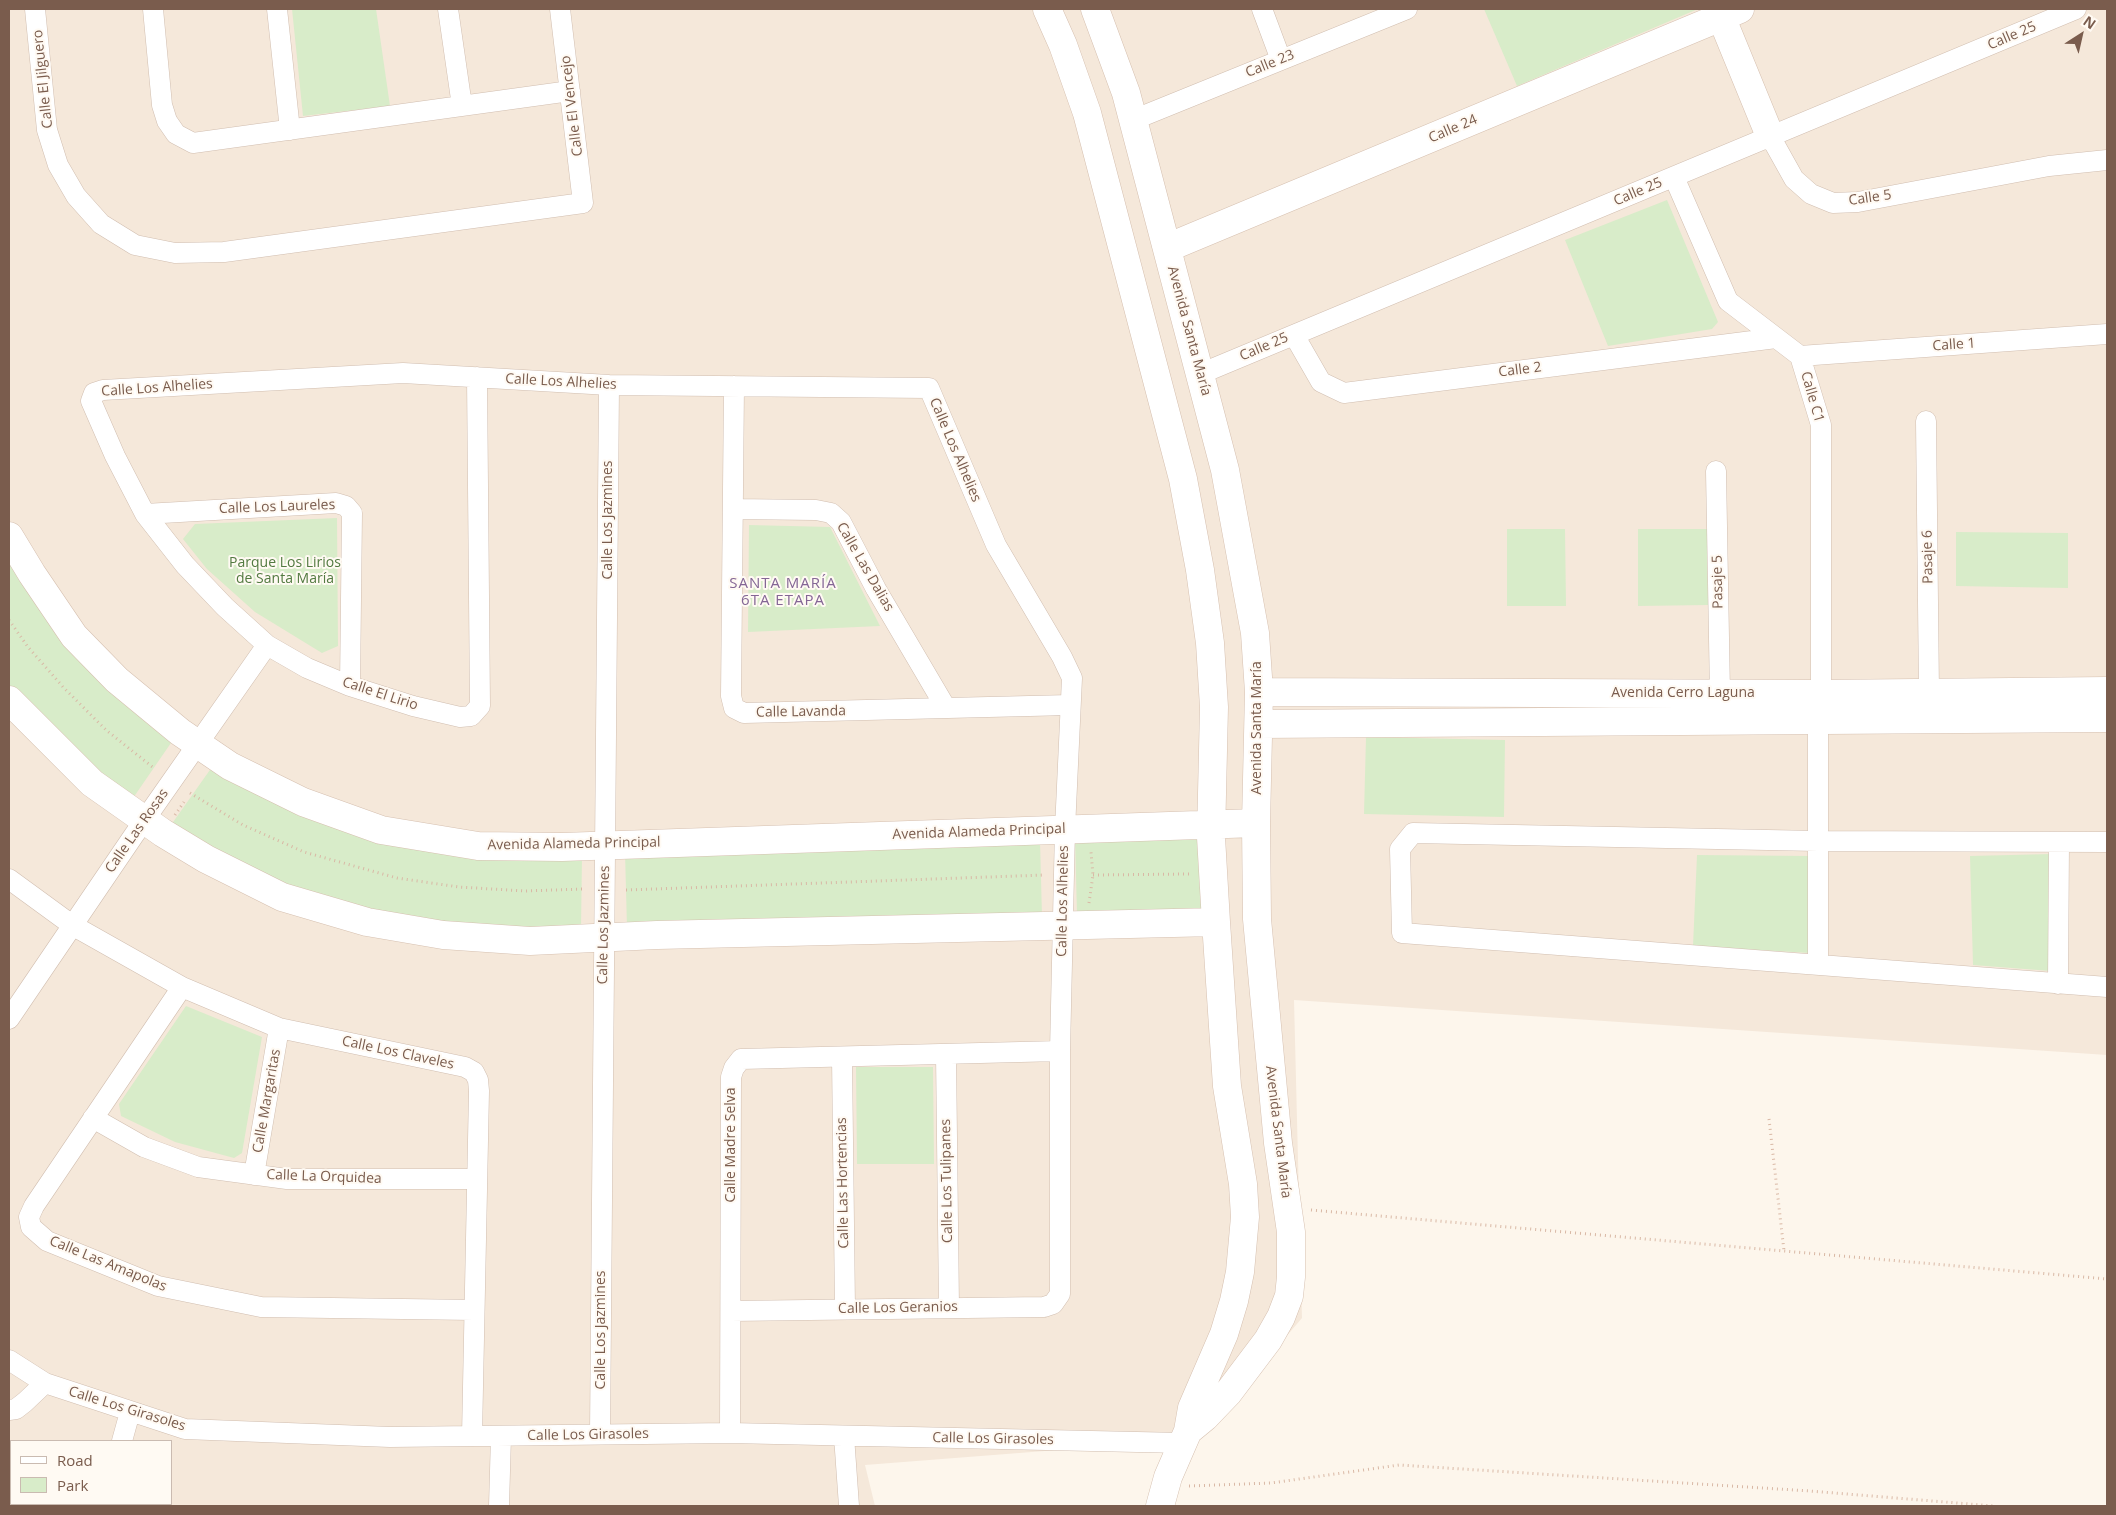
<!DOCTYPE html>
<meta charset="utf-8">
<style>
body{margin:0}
#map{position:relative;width:2116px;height:1515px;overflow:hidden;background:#fdf6ec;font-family:"Open Sans",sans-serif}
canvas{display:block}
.frame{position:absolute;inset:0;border:10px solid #7a5c4d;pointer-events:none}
.legend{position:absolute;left:10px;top:1440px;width:162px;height:65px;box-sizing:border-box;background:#fffaf3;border:1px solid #cabbb1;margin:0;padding:6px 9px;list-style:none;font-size:15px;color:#7a5c4d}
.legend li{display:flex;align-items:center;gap:10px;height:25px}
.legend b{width:25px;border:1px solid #cabbb1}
.north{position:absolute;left:2056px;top:10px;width:50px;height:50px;-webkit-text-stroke:4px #fffaf3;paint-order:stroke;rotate:35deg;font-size:14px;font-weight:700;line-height:20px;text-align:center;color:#7a5c4d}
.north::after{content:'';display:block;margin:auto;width:18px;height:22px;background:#7a5c4d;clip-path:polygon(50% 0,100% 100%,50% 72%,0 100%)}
</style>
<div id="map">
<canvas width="2116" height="1515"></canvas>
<div class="frame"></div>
<ul class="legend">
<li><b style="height:6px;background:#fff"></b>Road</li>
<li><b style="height:14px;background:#d8ecc9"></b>Park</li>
</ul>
<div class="north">N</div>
</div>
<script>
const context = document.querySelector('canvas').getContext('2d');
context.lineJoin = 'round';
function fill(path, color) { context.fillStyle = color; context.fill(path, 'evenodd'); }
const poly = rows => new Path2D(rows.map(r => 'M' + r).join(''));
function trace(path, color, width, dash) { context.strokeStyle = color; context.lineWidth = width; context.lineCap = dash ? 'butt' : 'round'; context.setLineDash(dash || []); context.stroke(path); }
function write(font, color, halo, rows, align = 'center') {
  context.font = font + ' "Open Sans",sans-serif'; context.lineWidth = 4; context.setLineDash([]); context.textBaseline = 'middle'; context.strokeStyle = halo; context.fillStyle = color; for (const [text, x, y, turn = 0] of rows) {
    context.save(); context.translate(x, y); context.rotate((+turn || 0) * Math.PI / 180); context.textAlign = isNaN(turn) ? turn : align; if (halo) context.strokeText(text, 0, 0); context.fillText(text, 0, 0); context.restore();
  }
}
fill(poly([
 [9,9,2107,9,2107,1055,1294,1000,1302,1318,1199,1439,865,1465,875,1506,9,1506],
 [11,1441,171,1441,171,1504,11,1504]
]), '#f5e8da');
fill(poly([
 [292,9,376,9,390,106,303,116],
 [1484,9,1698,9,1517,86],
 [1667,200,1718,322,1712,329,1608,346,1565,240],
 [337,518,338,646,322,653,255,612,207,569,183,539,195,524],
 [749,525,830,527,880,626,748,632],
 [1507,529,1565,529,1566,606,1507,606],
 [1638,529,1707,529,1708,605,1638,606],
 [1956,532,2068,533,2068,588,1956,586],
 [9,554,173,740,131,801,26,706,9,685],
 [1366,737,1505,740,1504,817,1364,814],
 [212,767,297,811,582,857,581,928,527,930,444,924,369,909,286,885,210,850,171,825],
 [1204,835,1205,913,1077,915,1075,837],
 [1040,840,1042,917,627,928,625,852],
 [2052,854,2051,971,1973,965,1970,856],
 [1697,855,1810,856,1810,953,1693,946],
 [186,1006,262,1037,242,1153,234,1158,175,1142,121,1116,119,1104],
 [856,1067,933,1067,934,1164,857,1164]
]), '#d8ecc9');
const street = poly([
 [35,9,47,130,58,165,76,196,101,224,135,245,175,253,224,252,583,203,560,9],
 [153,9,162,105,167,121,176,134,193,143,570,91],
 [277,9,290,130],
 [448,9,462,106],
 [1262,9,1281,60],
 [1133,120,1407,9],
 [1770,136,1794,179,1811,194,1833,203,1858,202,2049,166,2107,160],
 [1674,177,1728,301,1800,356,1821,425,1821,694],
 [1294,335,1321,382,1344,393,1776,338],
 [1800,356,2107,334],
 [1200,374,2076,9],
 [477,377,480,706,471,716,460,717,413,706,350,686,307,668,267,645,225,607,185,565,145,514,115,456,91,401,94,393,103,390,403,373,609,385,929,388,996,545,1062,657,1072,678,1065,829,1060,1051,1060,1294,1053,1304,1044,1307,731,1311],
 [734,386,731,696,734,708,744,713,1070,705],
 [1926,421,1929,693],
 [1716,471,1720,694],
 [733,509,816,510,831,513,841,522,876,589,946,708],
 [145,514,336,503,346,506,352,513,350,686],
 [1818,719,1818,965],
 [2107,842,1818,841,1413,833,1400,849,1402,933,2107,987],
 [9,879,72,925,182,987,279,1028,465,1067,474,1072,478,1080,479,1091,472,1436],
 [2058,984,2059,842],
 [182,987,34,1206,29,1217,31,1227,47,1241,158,1286,261,1307,474,1310],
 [9,1019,134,835,267,645],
 [946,1054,949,1308],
 [842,1057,845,1309],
 [93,1118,144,1147,198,1167,287,1179,476,1179],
 [254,1175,279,1028],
 [9,1360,45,1383,185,1429,390,1437,730,1433,1182,1443],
 [9,1410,16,1409,25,1402,45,1383],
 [730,1433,731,1077,734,1068,741,1059,1060,1051],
 [600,1434,609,385],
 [844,1436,849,1506],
 [122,1441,130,1412],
 [115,1504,115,1506],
 [499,1506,501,1436]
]);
const secondary = poly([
 [1047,9,1063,45,1087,113,1183,479,1200,570,1210,643,1214,707,1211,837,1216,922,1227,1086,1243,1184,1245,1217,1240,1272,1234,1301,1224,1334,1192,1408,1188,1431,1168,1477,1160,1506],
 [1095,9,1126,93,1225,470,1255,633,1259,692,1256,823,1257,919,1278,1143,1291,1232,1291,1277,1289,1296,1281,1317,1268,1340,1228,1393,1205,1417,1188,1431],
 [1718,9,1770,136],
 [1167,248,1740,9],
 [9,536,32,574,74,636,117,680,180,732,230,766,303,802,381,830,478,846,562,847,1256,823],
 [1259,692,1821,694,2107,691],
 [9,700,92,783,163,833,206,859,282,897,367,922,443,935,530,941,657,935,1216,922],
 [1259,724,2107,718]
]);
trace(street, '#d1beb0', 21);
trace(secondary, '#d6c0b0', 29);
trace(poly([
 [9,620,28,647,63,687,106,730,155,769],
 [190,793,243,825,304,852,397,878,459,887,525,891,583,889],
 [175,815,184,802],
 [1093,875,1190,874],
 [626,890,1045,875],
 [1089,903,1093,875,1091,852],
 [1769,1119,1784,1251],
 [1311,1210,2107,1279],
 [1189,1486,1271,1483,1399,1465,1810,1491,1994,1506]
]), '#d9b8a5', 3, [1, 4]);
trace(street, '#fff', 20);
trace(secondary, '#fff', 28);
write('14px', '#7a5c4d', '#fffaf3', [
 ["Calle 25",2012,36,-23],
 ["Calle 23",1270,64,-22],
 ["Calle El Jilguero",43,79,-96],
 ["Calle El Vencejo",572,106,-97],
 ["Calle 24",1453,129,-23],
 ["Calle 25",1638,192,-23],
 ["Calle 5",1870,198,-8],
 ["Avenida Santa María",1189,331,75],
 ["Calle 1",1954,345,-4],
 ["Calle 25",1264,347,-23],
 ["Calle 2",1520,370,-7],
 ["Calle Los Alhelies",561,382,3],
 ["Calle Los Alhelies",157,388,-4],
 ["Calle C1",1812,397,74],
 ["Calle Los Alhelies",955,450,67],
 ["Calle Los Laureles",277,507,-2],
 ["Calle Los Jazmines",608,520,-90],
 ["Pasaje 6",1928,557,-91],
 ["Calle Las Dalias",865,567,60],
 ["Pasaje 5",1718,582,-91],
 ["Avenida Cerro Laguna",1683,693],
 ["Calle El Lirio",380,694,18],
 ["Calle Lavanda",801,712,-1],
 ["Avenida Santa María",1257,728,-90],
 ["Calle Las Rosas",137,831,-55],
 ["Avenida Alameda Principal",979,832,-2],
 ["Avenida Alameda Principal",574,844,-1],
 ["Calle Los Alhelies",1063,901,-89],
 ["Calle Los Jazmines",604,925,-89],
 ["Calle Los Claveles",398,1053,12],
 ["Calle Margaritas",267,1101,-80],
 ["Avenida Santa María",1278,1132,83],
 ["Calle Madre Selva",731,1145,-90],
 ["Calle La Orquidea",324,1177,2],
 ["Calle Los Tulipanes",947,1181,-91],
 ["Calle Las Hortencias",843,1183,-91],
 ["Calle Las Amapolas",108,1264,22],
 ["Calle Los Geranios",898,1308,-1],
 ["Calle Los Jazmines",601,1330,-90],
 ["Calle Los Girasoles",127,1409,17],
 ["Calle Los Girasoles",588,1435,-1],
 ["Calle Los Girasoles",993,1439,1]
]);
write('14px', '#537a41', '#fffaf3', [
 ["Parque Los Lirios",285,563],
 ["de Santa María",285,579]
]);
context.letterSpacing = '1px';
write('15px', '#846695', '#fffaf3', [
 ["SANTA MARÍA",783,584],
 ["6TA ETAPA",783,601]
]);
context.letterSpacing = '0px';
</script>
